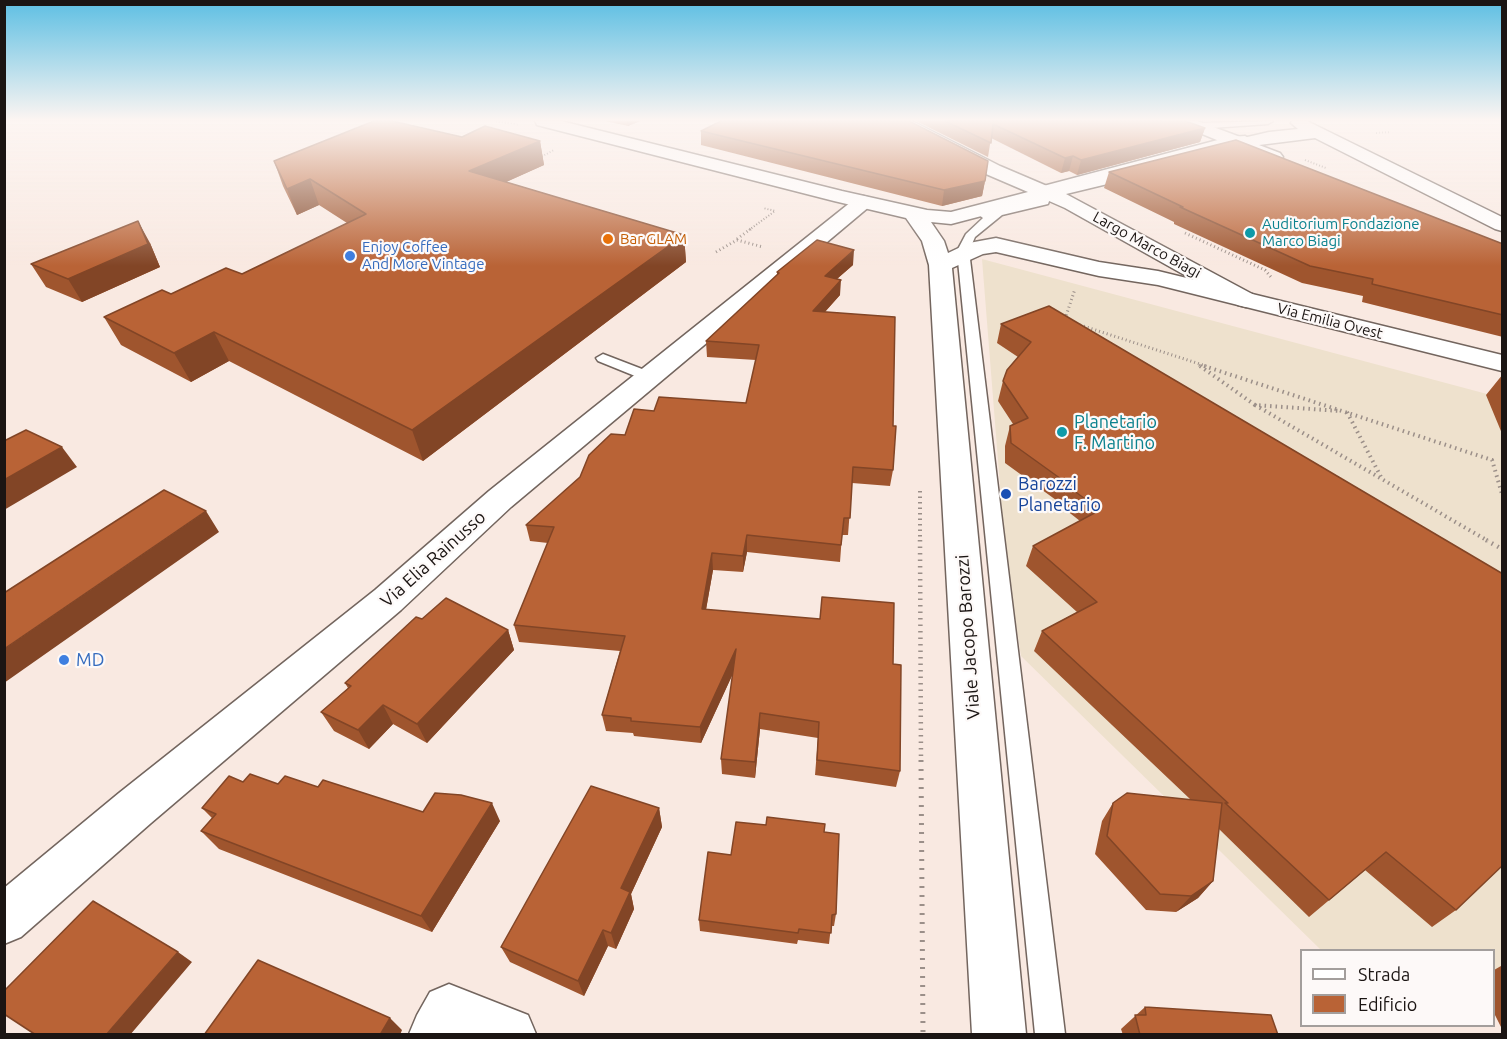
<!DOCTYPE html>
<style>
body{margin:0}
#map{position:relative;width:1507px;height:1039px;overflow:hidden;background:#f9e9e1;font-family:Ubuntu,sans-serif}
canvas{display:block}
.frame{position:absolute;inset:0;border:6px solid #1b1513;pointer-events:none}
.legend{position:absolute;left:1300px;top:949px;width:195px;height:78px;box-sizing:border-box;background:#fdf9f8;border:2px solid #a39e9c;margin:0;padding:8px 10px;list-style:none;font-size:18px;color:#1b1513}
.legend li{display:flex;align-items:center;gap:12px;height:30px}
.legend b{width:30px;border:2px solid #a39e9c}
</style>
<div id="map">
<canvas width="1507" height="1039"></canvas>
<div class="frame"></div>
<ul class="legend">
<li><b style="height:8px;background:#fff"></b>Strada</li>
<li><b style="height:16px;background:#b96336"></b>Edificio</li>
</ul>
</div>
<script>
const context = document.querySelector('canvas').getContext('2d');
context.lineJoin = 'round';
function fill(path, color) { context.fillStyle = color; context.fill(path, 'evenodd'); }
const poly = rows => new Path2D(rows.map(r => 'M' + r).join(''));
function trace(path, color, width, dash) { context.strokeStyle = color; context.lineWidth = width; context.lineCap = dash ? 'butt' : 'round'; context.setLineDash(dash || []); context.stroke(path); }
function write(font, color, halo, rows, align = 'center') {
  context.font = font + ' Ubuntu,sans-serif'; context.lineWidth = 4.5; context.setLineDash([]); context.textBaseline = 'middle'; context.strokeStyle = halo; context.fillStyle = color; for (const [text, x, y, turn = 0] of rows) {
    context.save(); context.translate(x, y); context.rotate((+turn || 0) * Math.PI / 180); context.textAlign = isNaN(turn) ? turn : align; if (halo) context.strokeText(text, 0, 0); context.fillText(text, 0, 0); context.restore();
  }
}
fill(poly([
 [982,259,1502,398,1502,969,1494,969,1494,950,1321,950,1021,656,1006,561]
]), '#eee1cd');
const service = poly([
 [1185,121,1199,123,1273,121,1268,124,1197,129,1185,121],
 [1245,136,1250,139,1248,141,1229,143,1037,192,1032,189,1229,137,1245,136],
 [1047,190,1052,193,1048,204,1002,215,975,237,969,251,1065,1034,1035,1034,957,251,966,234,983,218,979,215,981,213,1039,200,1043,191,1047,190],
 [603,354,655,374,657,377,655,380,645,380,598,361,596,358,603,354]
]);
const minor = poly([
 [1164,121,1197,121,1243,138,1269,132,1298,129,1291,123,1292,121,1307,121,1502,217,1502,231,1495,229,1315,138,1259,145,1280,153,1283,157,1280,161,1274,162,1232,149,1229,145,1195,131,1179,130,1166,125,1164,121],
 [1150,162,1157,164,1159,168,1157,172,1066,194,1254,295,1258,300,1254,305,1246,307,1238,305,1065,208,1040,197,1037,193,1040,189,1150,162],
 [863,196,870,198,873,202,870,206,511,507,401,610,151,823,21,937,4,944,4,888,119,793,375,590,489,491,856,198,863,196],
 [449,984,528,1015,536,1034,409,1034,417,1015,430,992,449,984]
]);
const tertiary = poly([
 [535,121,561,121,842,191,927,210,951,212,1028,192,986,174,894,125,892,121,912,121,1000,166,1054,189,1057,193,1054,197,951,224,931,222,944,241,948,253,969,243,996,238,1099,262,1158,271,1502,355,1502,371,1158,285,1099,276,996,252,983,254,952,268,1026,1034,972,1034,929,265,922,241,906,218,834,201,537,125,535,121]
]);
trace(service, '#73655e', 3);
trace(minor, '#73655e', 3);
trace(tertiary, '#73655e', 3);
trace(poly([
 [496,121,519,125],
 [1376,133,1391,132],
 [539,158,554,150],
 [1305,160,1326,168],
 [749,230,775,211,763,208]
]), '#9b8f89', 2, [1, 2]);
trace(poly([
 [1185,233,1265,270,1271,277],
 [737,239,752,228],
 [716,252,737,240,763,247],
 [1065,319,1075,289],
 [1080,325,1209,367],
 [1199,365,1202,367]
]), '#9b8f89', 3, [1, 3]);
trace(poly([
 [1200,366,1255,405,1340,411],
 [1204,366,1492,460,1502,494],
 [1255,405,1488,541],
 [1347,412,1381,477],
 [920,491,920,541]
]), '#9b8f89', 4, [1.5, 4]);
trace(poly([
 [920,540,921,761],
 [1486,540,1502,549]
]), '#9b8f89', 4.5, [1.5, 5]);
trace(poly([
 [921,760,923,1034]
]), '#9b8f89', 5, [2, 7]);
fill(service, '#fff');
fill(minor, '#fff');
fill(tertiary, '#fff');
fill(poly([
 [605,121,640,121,628,126],
 [916,121,1185,121,1205,128,1200,142,1077,175,1069,171,1061,173,991,138,988,157],
 [701,131,985,181,982,196,942,206,701,145],
 [462,137,540,141,544,165,506,182,684,235,686,262,423,461,229,361,191,382,121,345,104,317,171,294,242,274,347,223,319,205,297,215,283,186,274,161],
 [1109,172,1503,244,1503,337,1362,302,1363,296,1302,283,1174,224,1174,222,1104,188],
 [150,243,160,267,82,302,46,287,31,264],
 [853,265,837,279,840,295,825,312,893,470,890,486,852,483,848,535,842,535,840,562,747,552,743,572,713,570,706,610,893,664,900,771,896,787,815,775,818,738,760,729,755,778,722,774,721,759,733,673,701,743,634,736,633,733,606,731,602,715,620,651,519,642,514,625,548,543,530,541,526,525,580,477,625,435,654,411,746,403,756,360,707,357,706,341,777,275,777,272],
 [1049,306,1456,910,1432,927,1365,870,1309,917,1219,829,1213,881,1198,898,1176,912,1146,910,1095,854,1102,821,1113,803,1190,799,1034,651,1042,631,1077,612,1026,566,1033,546,1080,521,1066,510,1067,508,1005,463,1005,446,1010,426,1013,424,998,401,1003,381,1018,357,997,343,1001,324],
 [1503,374,1503,436,1486,395],
 [422,619,508,630,514,650,427,743,393,724,369,749,334,731,321,712,348,688,345,683],
 [243,782,318,787,423,812,500,821,432,932,219,849,201,831,212,818,202,808],
 [659,808,662,827,631,894,634,909,616,949,608,946,584,996,510,962,501,947],
 [824,832,836,914,834,926,831,926,829,944,798,940,797,944,700,931,699,920,731,855],
 [1501,966,1503,966,1503,1027,1501,1027,1494,1013,1494,970],
 [1145,1007,1278,1035,1123,1035,1121,1029]
]), '#9f552e');
fill(poly([
 [627,121,640,121,628,126],
 [1205,128,1200,142,1077,175,1081,160],
 [540,141,544,165,475,196,469,171],
 [1073,156,1069,171,1061,173,1065,158],
 [310,179,319,205,297,215,287,189],
 [985,181,982,196,942,206,944,190],
 [138,221,150,243,160,267,82,302,68,279],
 [684,235,686,262,423,461,412,430],
 [854,250,853,265,824,290,825,276],
 [841,280,840,295,812,326,813,311],
 [214,332,229,361,191,382,174,353],
 [62,447,77,467,4,510,4,480],
 [206,511,219,532,4,683,4,649],
 [747,535,747,552,743,572,743,556],
 [712,553,713,570,703,626,702,609],
 [508,630,514,650,427,743,417,724],
 [736,649,737,665,701,743,700,727],
 [383,705,393,724,369,749,358,730],
 [760,713,760,729,755,778,755,762],
 [492,803,500,821,432,932,421,916],
 [659,808,662,827,631,894,634,909,616,949,611,933,621,888],
 [1213,881,1198,898,1176,912,1191,896],
 [603,930,608,946,584,996,578,981],
 [178,952,192,962,130,1035,106,1035],
 [390,1018,402,1030,400,1035,380,1035]
]), '#824526');
const building = poly([
 [374,121,392,121,462,137,485,126,540,141,469,171,684,235,412,430,214,332,174,353,104,317,162,290,171,294,226,268,242,274,366,214,310,179,287,189,274,161,374,121],
 [721,121,909,121,988,161,985,181,944,190,701,131,721,121],
 [945,121,1185,121,1205,128,1081,160,1073,156,1065,158,993,124,991,143,945,121],
 [1236,140,1503,244,1503,315,1372,284,1373,279,1310,266,1180,207,1183,207,1109,172,1236,140],
 [138,221,148,244,68,279,31,264,138,221],
 [817,240,854,250,825,276,841,280,813,311,895,317,893,426,896,426,893,470,853,467,850,518,844,518,841,545,747,535,743,556,712,553,702,609,820,619,822,597,894,603,893,664,901,665,900,771,817,760,819,722,760,713,755,762,721,759,736,649,700,727,631,721,631,718,602,715,625,636,514,625,554,527,526,525,580,477,589,455,611,434,625,435,634,409,654,411,659,397,746,403,759,345,706,341,779,273,777,272,817,240],
 [1049,306,1503,574,1503,865,1456,910,1386,852,1329,900,1225,803,1228,803,1042,631,1097,602,1033,546,1100,510,1073,490,1075,489,1011,443,1010,426,1028,418,1003,381,1007,370,1031,342,1001,324,1049,306],
 [26,430,62,447,4,480,4,441,26,430],
 [164,490,206,511,4,649,4,593,164,490],
 [446,598,508,630,417,724,383,705,358,730,321,712,351,686,345,683,416,617,422,619,446,598],
 [250,774,278,784,285,776,318,787,323,780,423,812,435,793,461,795,492,803,421,916,201,831,216,814,202,808,229,776,243,782,250,774],
 [591,786,659,808,621,888,630,892,611,933,603,930,578,981,501,947,591,786],
 [1127,793,1222,803,1213,881,1191,896,1160,894,1107,836,1113,803,1127,793],
 [767,817,825,824,824,832,839,834,836,914,832,915,831,933,799,929,798,933,699,920,708,852,731,855,736,822,766,825,767,817],
 [93,901,178,952,106,1035,36,1035,4,1014,4,991,93,901],
 [258,960,390,1018,380,1035,204,1035,258,960],
 [1145,1007,1271,1015,1278,1035,1140,1035,1135,1015,1146,1015,1145,1007]
]);
fill(building, '#b96336');
trace(building, '#824526', 1.5);
const sky = context.createLinearGradient(0, 0, 0, 266);
sky.addColorStop(0, '#5dbfe3');
sky.addColorStop(0.45, '#fcf5f2');
sky.addColorStop(1, '#fcf5f200');
context.fillStyle = sky;
context.fillRect(0, 0, 1507, 266);
for (const [x, y, r, color] of [
 [1250,233,6,"#0f9aa8"],
 [608,239,6,"#e8710a"],
 [350,256,6,"#3f7fe0"],
 [1062,432,6,"#0f9aa8"],
 [1006,494,6,"#1a4fb4"],
 [64,660,6,"#3f7fe0"]
]) { const dot = new Path2D(); dot.arc(x, y, r, 0, 2 * Math.PI); context.fillStyle = color; context.fill(dot); trace(dot, '#fdf9f8', 2); }
write('15px', '#0d838f', '#fdf9f8', [
 ["Auditorium Fondazione",1262,224],
 ["Marco Biagi",1262,241]
], 'left');
write('15px', '#c56008', '#fdf9f8', [
 ["Bar GLAM",620,239]
], 'left');
write('15px', '#1b1513', '#fdf9f8', [
 ["Largo Marco Biagi",1147,245,29],
 ["Via Emilia Ovest",1330,321,14]
]);
write('15px', '#366cbe', '#fdf9f8', [
 ["Enjoy Coffee",362,247],
 ["And More Vintage",362,264]
], 'left');
write('18px', '#0d838f', '#fdf9f8', [
 ["Planetario",1074,422],
 ["F. Martino",1074,443]
], 'left');
write('18px', '#164399', '#fdf9f8', [
 ["Barozzi",1018,484],
 ["Planetario",1018,505]
], 'left');
write('18px', '#1b1513', '#fdf9f8', [
 ["Via Elia Rainusso",433,559,-42],
 ["Viale Jacopo Barozzi",968,637,-94]
]);
write('18px', '#366cbe', '#fdf9f8', [
 ["MD",76,660]
], 'left');
</script>
